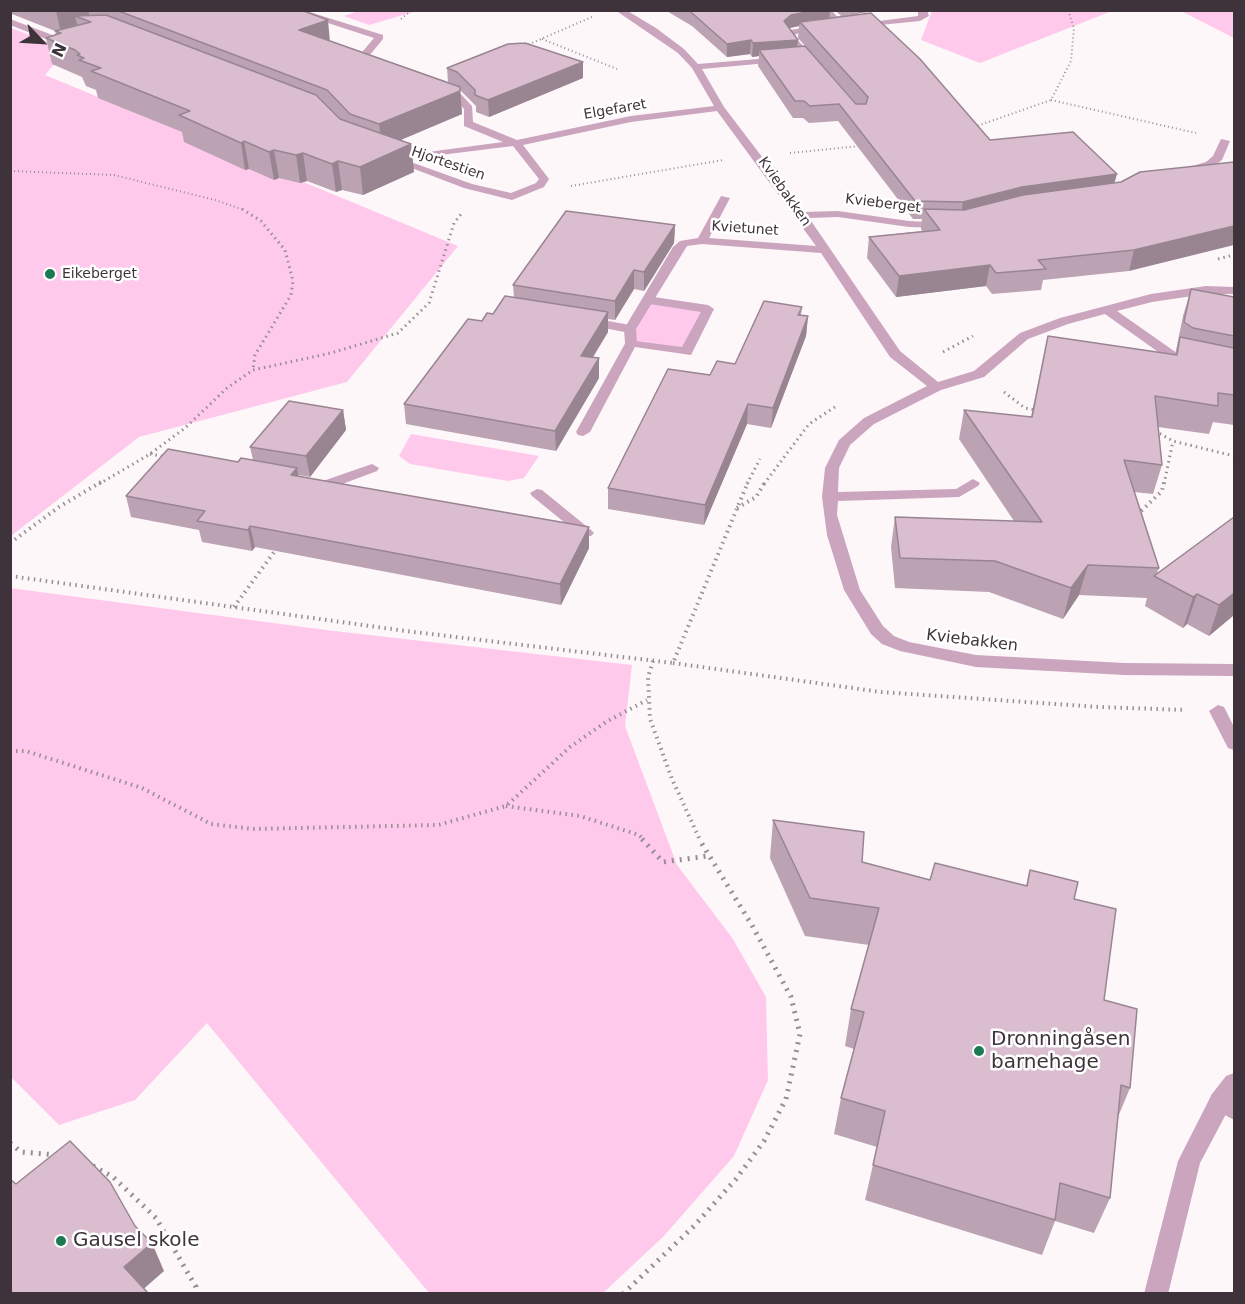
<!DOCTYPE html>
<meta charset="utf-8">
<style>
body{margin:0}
#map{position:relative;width:1245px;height:1304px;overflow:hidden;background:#fdf7fa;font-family:"DejaVu Sans",sans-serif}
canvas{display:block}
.frame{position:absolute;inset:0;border:12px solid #3e333a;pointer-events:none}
.north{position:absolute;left:12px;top:12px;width:60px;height:60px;-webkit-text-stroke:4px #fff;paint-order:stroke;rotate:115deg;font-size:16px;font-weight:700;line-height:24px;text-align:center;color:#3e333a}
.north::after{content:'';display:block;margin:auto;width:21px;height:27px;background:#3e333a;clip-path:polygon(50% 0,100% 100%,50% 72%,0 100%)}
</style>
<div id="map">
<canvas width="1245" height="1304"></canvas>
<div class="frame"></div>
<div class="north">N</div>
</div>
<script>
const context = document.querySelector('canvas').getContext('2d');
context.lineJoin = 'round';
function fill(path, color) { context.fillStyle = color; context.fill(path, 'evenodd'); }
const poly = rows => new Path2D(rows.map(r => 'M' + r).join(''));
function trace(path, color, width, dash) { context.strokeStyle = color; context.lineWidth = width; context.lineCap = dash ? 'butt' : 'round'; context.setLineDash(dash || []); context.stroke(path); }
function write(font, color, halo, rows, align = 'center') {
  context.font = font + ' "DejaVu Sans",sans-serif'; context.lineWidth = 5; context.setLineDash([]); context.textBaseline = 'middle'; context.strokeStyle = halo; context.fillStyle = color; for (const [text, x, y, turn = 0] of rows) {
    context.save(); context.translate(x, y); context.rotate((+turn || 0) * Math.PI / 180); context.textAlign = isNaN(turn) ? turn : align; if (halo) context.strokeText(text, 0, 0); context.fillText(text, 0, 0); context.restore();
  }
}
fill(poly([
 [361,10,417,10,417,11,369,25,344,16],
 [932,11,932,10,1112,11,980,63,921,40],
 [1181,11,1234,11,1234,38],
 [11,28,67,49,45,75,458,246,347,382,139,437,11,536],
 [647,300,708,309,686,352,631,343],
 [411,434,539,456,524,478,508,481,410,464,399,456],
 [10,588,326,630,632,665,625,726,677,865,733,939,766,997,768,1080,734,1156,663,1237,603,1293,429,1293,207,1023,135,1100,59,1125,11,1077]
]), '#ffc9ec');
trace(poly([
 [401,19,412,10],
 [542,39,617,69],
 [525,46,592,17],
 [1051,100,1196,133],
 [974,127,1051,100,1071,61,1074,28,1068,10],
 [790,153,860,146],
 [10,171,114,175,215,200,244,210],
 [571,186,723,160]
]), '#978e93', 2, [1, 3]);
trace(poly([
 [242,209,261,221,285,250,293,281,291,295,255,355,253,370],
 [1218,259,1234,255],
 [943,352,973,336],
 [1004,392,1025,408,1036,410],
 [1155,431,1173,441,1234,456],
 [150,454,166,457],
 [99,484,150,454,185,428,227,388,253,370,331,353,398,333,429,303,454,223,462,213],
 [747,484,760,459],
 [764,484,809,424,835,407],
 [1164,484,1173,441]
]), '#978e93', 3, [1.5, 4]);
trace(poly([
 [737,508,756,497,765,482],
 [1137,515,1162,491,1164,482],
 [10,543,59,507,101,482],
 [10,576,406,631,673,663,748,482],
 [234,607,277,548],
 [653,661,648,677,650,719,672,779,700,840],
 [673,663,881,692,1099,707,1186,710],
 [10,751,26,751,142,788,211,824,253,829,438,825,506,806,570,747,606,722,647,700],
 [506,806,580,816,639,835,644,840]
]), '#978e93', 4, [1.5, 4.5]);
trace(poly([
 [642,839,663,862,708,856],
 [10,1143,21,1152,57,1155],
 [93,1166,113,1177,156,1218,196,1287,196,1294],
 [623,1294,694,1226,736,1179,764,1141,786,1099,800,1034,791,997,753,927,699,839]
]), '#978e93', 5, [2, 6]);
fill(poly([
 [918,10,927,10,929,16,920,21,860,27,856,24,918,16,918,10],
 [647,296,708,305,714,309,691,355,635,347,590,432,583,436,578,435,576,432,627,340,682,347,701,312,643,303,643,297,647,296],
 [586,317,630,325,636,329,630,333,582,324,580,321,586,317],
 [537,489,542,490,591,530,594,533,591,536,581,536,532,496,530,493,537,489],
 [1220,1091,1234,1098,1234,1120,1212,1108,1209,1101,1212,1094,1220,1091]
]), '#cba4be');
fill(poly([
 [288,10,303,10,383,35,383,39,369,56,384,64,376,66,358,57,374,38,288,10],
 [615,10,626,10,656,28,684,49,698,64,782,57,782,61,779,62,702,69,724,107,804,212,838,211,909,221,948,223,950,225,944,228,909,227,838,217,809,218,900,351,938,382,974,371,1020,333,1060,318,1151,294,1206,286,1234,287,1234,294,1206,294,1152,302,1117,311,1184,358,1234,368,1234,376,1175,364,1105,314,1068,324,1028,339,984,377,941,390,874,424,850,445,839,468,838,492,956,489,973,479,980,483,978,486,959,497,838,501,837,515,860,590,883,626,894,636,909,642,976,655,1124,663,1234,664,1234,676,1124,675,976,667,900,651,882,644,871,634,844,590,827,535,822,497,825,468,839,440,864,418,927,386,890,357,821,253,702,244,687,246,636,329,637,343,631,347,625,343,624,329,673,247,680,241,698,238,721,196,730,198,709,238,816,246,717,111,631,122,523,145,549,179,544,187,512,200,464,188,388,159,397,157,472,184,511,193,536,183,539,179,513,146,424,157,424,153,428,152,503,142,464,126,464,109,451,94,440,90,438,88,443,85,457,90,472,106,473,122,517,140,631,116,714,106,692,68,678,53,615,10],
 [821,10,831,10,845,25,796,34,794,36,805,48,797,50,785,36,790,30,834,23,821,10],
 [10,19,55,36,69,33,73,36,51,41,10,25,10,19],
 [1221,139,1230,141,1222,160,1214,166,1185,172,1185,168,1206,162,1213,156,1221,139],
 [372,464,379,468,377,471,329,489,312,488,305,484,312,480,323,481,372,464],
 [1218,705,1224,707,1234,727,1234,750,1228,748,1209,711,1218,705],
 [1234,1073,1234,1099,1200,1163,1168,1294,1144,1294,1178,1161,1212,1094,1226,1076,1234,1073]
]), '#cba4be');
fill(poly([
 [12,10,301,10,330,41,448,82,447,68,583,78,489,117,476,112,476,106,460,90,462,114,400,140,411,144,414,172,363,195,342,190,336,192,307,181,300,183,279,178,274,180,249,169,245,170,184,142,182,132,98,98,96,90,86,86,82,77,52,64,46,38,56,35,55,31,12,14],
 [665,10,830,10,830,18,841,16,835,10,887,10,859,13,859,14,990,140,1114,183,1234,162,1129,271,1043,280,1041,290,992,294,986,286,896,297,867,258,869,237,922,231,921,229,922,219,913,219,838,121,809,123,803,118,793,118,758,66,759,56,752,57,750,54,727,57,692,26],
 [799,26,798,38,857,104,797,47,798,40,789,28],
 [675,225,674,243,644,291,634,289,615,320,608,319,608,332,593,357,599,358,599,378,556,451,406,424,404,404,482,321,493,314,514,298,513,285],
 [1191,289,1234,297,1234,425,1213,422,1209,434,1158,427,1162,465,1153,494,1134,492,1159,568,1157,573,1234,517,1234,615,1209,636,1187,624,1183,628,1145,606,1147,598,1079,595,1063,619,989,592,895,588,891,547,895,517,1014,521,959,439,964,410,1031,417,1048,336,1175,355,1183,316],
 [802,307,801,315,808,316,806,336,771,428,747,424,704,525,608,509,608,488,710,375,735,364],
 [343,410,346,430,310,477,298,475,299,477,589,527,589,548,561,605,255,547,252,551,202,542,199,530,131,517,126,496,238,462,253,460,250,447],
 [773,820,862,862,930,880,1026,886,1030,870,1074,899,1130,1088,1118,1117,1110,1198,1094,1233,1055,1221,1042,1255,865,1200,877,1147,834,1134,841,1098,854,1049,845,1046,851,1009,869,945,805,936,770,858]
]), '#bba3b3');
fill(poly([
 [88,10,91,22,75,16,79,31,61,33,56,11],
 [817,10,830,10,829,21,800,22,799,26,790,28,783,35,784,21,791,15],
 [859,10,887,10,859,13],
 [328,20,330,42,299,30],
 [751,40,750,54,727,57,727,44],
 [798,40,796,53,759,50,759,56,752,57,753,43],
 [583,62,583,78,489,117,488,100],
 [460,87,462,114,382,148,379,124],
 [244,141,249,169,245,170,241,143],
 [411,144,414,172,363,195,360,167],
 [274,150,279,178,274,180,269,152],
 [303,153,307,181,300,183,296,155],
 [338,161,342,190,336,192,332,164],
 [1117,174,1112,192,960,220,963,202,1022,187],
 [675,225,674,243,644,291,644,272],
 [1234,226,1234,245,1129,271,1134,250],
 [990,265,986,286,896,297,899,276],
 [634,270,634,289,615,320,615,301],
 [608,312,608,332,582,375,581,356],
 [808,316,806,336,771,428,773,408],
 [599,358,599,378,556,451,555,431],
 [748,404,747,424,704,525,705,505],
 [343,410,346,430,310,477,306,456],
 [297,468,301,488,291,475],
 [250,526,255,547,252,551,248,530],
 [589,527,589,548,561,605,560,584],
 [1088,565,1079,595,1063,619,1071,588],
 [1234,593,1234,615,1209,636,1219,605],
 [1197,594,1187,624,1183,628,1193,597],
 [152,1243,164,1271,139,1293,124,1267]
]), '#998592');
const building = poly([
 [116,10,301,10,328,20,299,30,460,87,460,91,379,124,350,114,327,90,116,10],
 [688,10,817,10,791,15,784,21,798,40,753,43,751,40,727,44,692,13,688,10],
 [871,13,920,59,990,140,1073,132,1117,174,1022,187,963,202,915,201,839,104,810,106,804,101,795,101,759,50,805,46,856,104,866,104,868,97,800,22,871,13],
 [106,15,316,95,340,119,411,144,360,167,338,161,332,164,303,153,296,155,274,150,269,152,244,141,241,143,179,115,190,111,91,71,101,68,79,60,84,58,77,55,80,54,75,50,46,38,61,33,55,31,91,22,75,16,106,15],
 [525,43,583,62,488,100,475,95,475,90,457,72,447,68,508,44,525,43],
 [1234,162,1234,226,1134,250,1038,260,1046,269,996,273,990,265,899,276,869,237,940,230,924,209,964,210,1023,195,1121,182,1140,172,1234,162],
 [566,211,675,225,644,272,634,270,615,301,513,285,566,211],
 [1191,289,1234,297,1234,336,1193,328,1184,322,1191,289],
 [505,296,608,312,581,356,599,358,555,431,404,404,468,319,482,321,487,313,493,314,505,296],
 [764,301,802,307,798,315,808,316,773,408,748,404,705,505,608,488,668,369,710,375,717,361,735,364,764,301],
 [1048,336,1177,355,1180,337,1234,348,1234,395,1218,393,1218,406,1155,396,1162,465,1124,460,1159,568,1088,565,1071,588,995,561,900,558,895,517,1042,522,964,410,1032,417,1048,336],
 [289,401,343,410,306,456,250,447,289,401],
 [168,449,238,462,241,458,297,468,291,475,589,527,560,584,250,526,248,530,197,521,205,511,126,496,168,449],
 [1234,517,1234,593,1219,605,1197,594,1193,597,1154,576,1234,517],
 [773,820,864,832,862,862,930,880,935,863,1027,886,1030,870,1078,882,1074,899,1116,909,1104,1000,1137,1009,1130,1088,1121,1085,1110,1198,1060,1183,1055,1220,873,1165,885,1111,841,1098,864,1012,851,1009,879,908,810,898,773,820],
 [70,1141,110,1182,135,1226,152,1243,124,1267,148,1293,10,1293,10,1179,16,1184,70,1141]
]);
fill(building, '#dabed0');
trace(building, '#998592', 1.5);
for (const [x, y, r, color] of [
 [50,274,6,"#1b7a51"],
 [979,1051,6,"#1b7a51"],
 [61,1241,6,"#1b7a51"]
]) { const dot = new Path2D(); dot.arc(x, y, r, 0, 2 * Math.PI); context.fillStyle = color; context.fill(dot); trace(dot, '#fff', 2); }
write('14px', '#3e333a', '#fff', [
 ["Elgefaret",615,110,-10],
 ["Hjortestien",448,164,19],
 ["Kviebakken",784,192,55],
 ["Kvieberget",883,204,7],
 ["Kvietunet",745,229,4]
]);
write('14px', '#3e333a', '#fff', [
 ["Eikeberget",62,274]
], 'left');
write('16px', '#3e333a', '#fff', [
 ["Kviebakken",972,641,7]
]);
write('20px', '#3e333a', '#fff', [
 ["Dronningåsen",991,1040],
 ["barnehage",991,1063],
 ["Gausel skole",73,1241]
], 'left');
</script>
